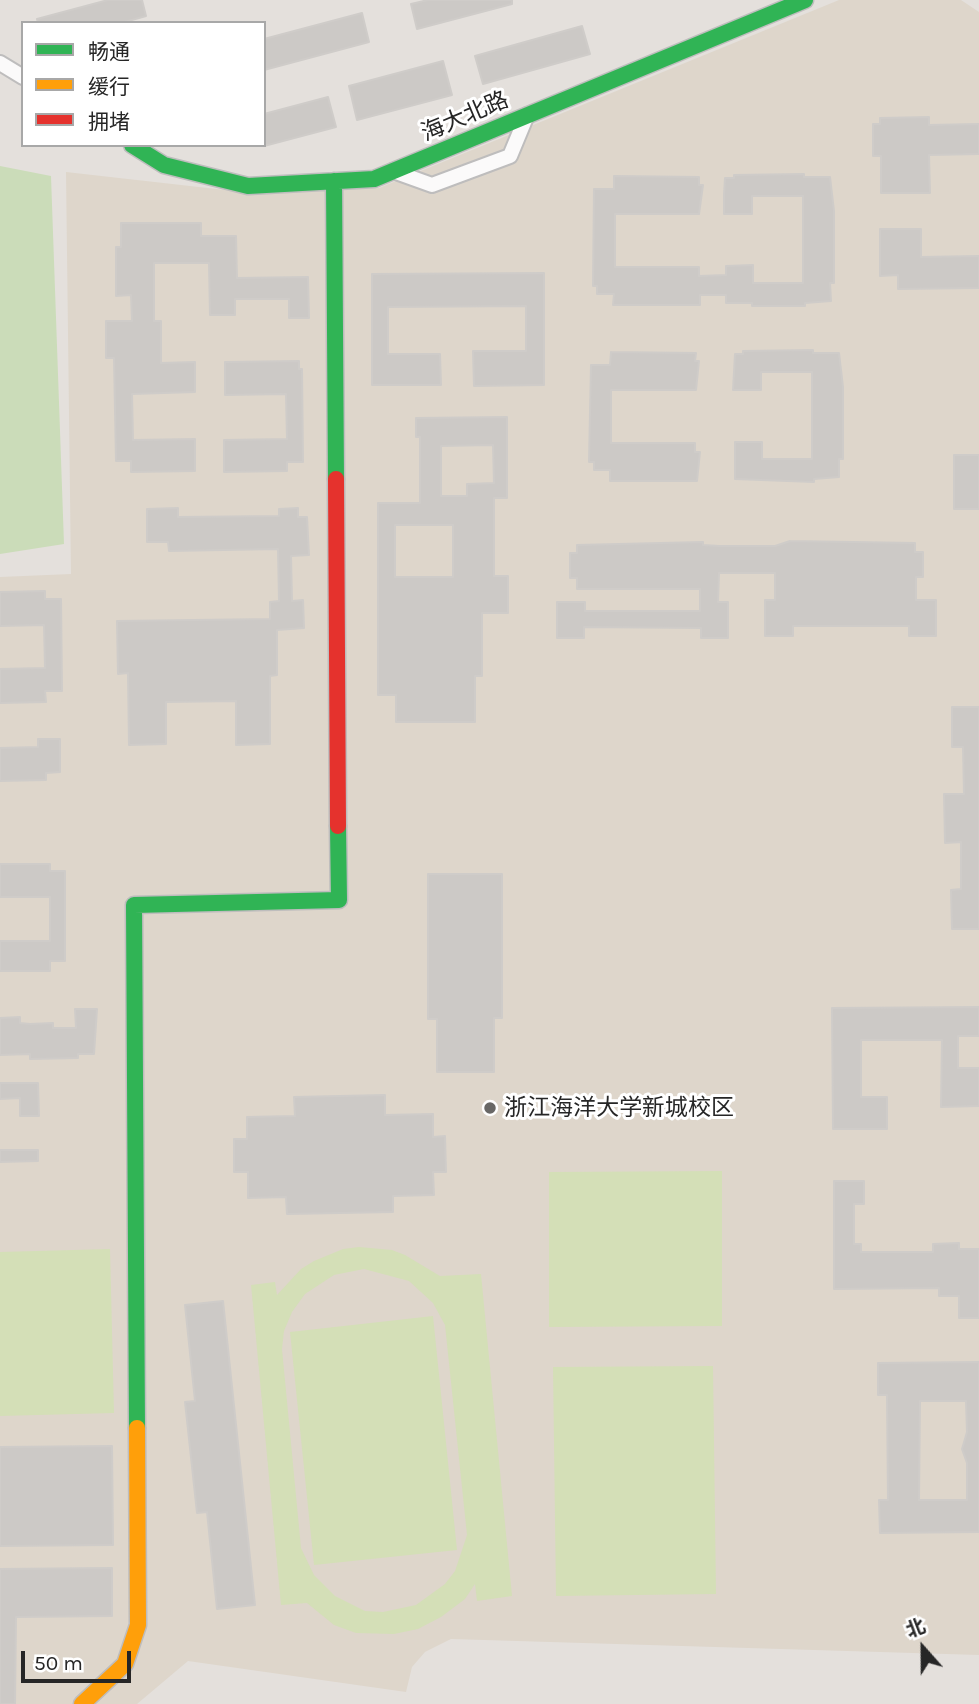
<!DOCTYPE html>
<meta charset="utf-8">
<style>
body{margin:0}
#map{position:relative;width:979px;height:1704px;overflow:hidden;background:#e4e0dc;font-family:Karla,"Noto Sans SC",sans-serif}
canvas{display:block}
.legend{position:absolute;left:21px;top:21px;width:245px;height:126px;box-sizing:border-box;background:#fff;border:2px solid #a8a8a8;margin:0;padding:9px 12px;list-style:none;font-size:21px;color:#262626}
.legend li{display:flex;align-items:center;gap:14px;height:35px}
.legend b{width:35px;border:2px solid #a8a8a8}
.north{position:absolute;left:888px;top:1613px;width:70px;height:70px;-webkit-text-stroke:5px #fff;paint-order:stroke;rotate:339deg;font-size:19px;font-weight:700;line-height:28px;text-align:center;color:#262626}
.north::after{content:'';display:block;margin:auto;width:24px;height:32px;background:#262626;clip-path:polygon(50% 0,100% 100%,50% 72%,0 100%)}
.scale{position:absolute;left:21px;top:1651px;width:110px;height:32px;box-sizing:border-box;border:4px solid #262626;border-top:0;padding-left:9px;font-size:21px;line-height:24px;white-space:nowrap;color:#262626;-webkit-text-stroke:5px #fff;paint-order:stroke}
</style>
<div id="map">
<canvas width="979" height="1704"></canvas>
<ul class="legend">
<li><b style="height:9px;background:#30b455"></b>畅通</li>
<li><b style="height:9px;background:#ff9f0a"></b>缓行</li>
<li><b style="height:9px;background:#e5322d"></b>拥堵</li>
</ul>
<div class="north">北</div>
<div class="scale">50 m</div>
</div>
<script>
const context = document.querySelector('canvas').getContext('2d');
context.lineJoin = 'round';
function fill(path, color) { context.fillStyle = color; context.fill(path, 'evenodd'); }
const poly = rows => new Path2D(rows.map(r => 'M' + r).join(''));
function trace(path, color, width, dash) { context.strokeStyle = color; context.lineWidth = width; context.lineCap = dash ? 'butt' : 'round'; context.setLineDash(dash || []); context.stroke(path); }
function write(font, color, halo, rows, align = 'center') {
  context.font = font + ' Karla,"Noto Sans SC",sans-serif'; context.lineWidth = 6; context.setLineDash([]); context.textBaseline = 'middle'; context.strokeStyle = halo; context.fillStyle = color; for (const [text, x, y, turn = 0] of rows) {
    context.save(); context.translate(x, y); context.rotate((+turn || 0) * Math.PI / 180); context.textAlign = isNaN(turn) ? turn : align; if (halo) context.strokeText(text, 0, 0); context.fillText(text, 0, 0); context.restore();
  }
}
fill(poly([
 [839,0,961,0,979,12,979,1655,451,1639,425,1652,412,1667,406,1692,188,1661,137,1704,0,1704,0,577,71,574,66,172,243,192,379,188]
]), '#ded6cb');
fill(poly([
 [0,166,51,176,64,544,0,554]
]), '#cbdcb9');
fill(poly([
 [722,1171,722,1326,549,1327,549,1172],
 [359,1247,392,1250,405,1255,440,1276,481,1274,512,1596,477,1601,475,1584,465,1599,441,1617,418,1629,394,1634,356,1633,334,1625,307,1603,281,1605,251,1285,275,1282,277,1295,301,1269,314,1261,343,1249],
 [364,1269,409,1281,433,1303,445,1325,467,1535,455,1571,445,1584,416,1605,383,1612,365,1611,335,1596,314,1575,301,1548,282,1349,284,1331,292,1312,305,1294,334,1275],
 [110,1249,114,1413,0,1416,0,1252],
 [433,1316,457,1550,314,1565,290,1332],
 [713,1366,716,1594,556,1596,553,1367]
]), '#d4dfb7');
const building = poly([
 [108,0,142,0,146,16,121,23,38,23,37,19,108,0],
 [428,0,512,0,512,4,417,29,411,4,428,0],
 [362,13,369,42,264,70,264,39,362,13],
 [582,26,590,54,483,84,475,56,582,26],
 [443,61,452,95,357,120,349,86,443,61],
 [328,97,336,127,264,146,264,114,328,97],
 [929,117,929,125,979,124,979,154,929,155,930,193,881,193,881,156,873,156,873,124,880,124,880,118,929,117],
 [804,174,804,177,830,177,834,211,834,283,830,283,831,301,805,303,805,306,752,306,752,303,726,303,726,295,700,295,700,305,613,305,614,294,597,294,597,286,593,286,594,189,614,189,614,176,699,177,699,185,703,185,699,214,615,214,615,267,699,267,699,276,726,275,726,266,753,265,753,283,803,283,803,196,752,196,752,214,724,214,724,195,725,178,734,178,734,175,804,174],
 [121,223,201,223,201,236,236,236,237,278,308,277,309,318,289,318,289,299,235,299,235,315,210,315,209,263,154,263,154,321,161,321,161,363,195,362,195,392,132,394,133,440,195,439,195,471,131,472,131,461,116,461,114,358,106,358,106,321,132,321,131,295,116,296,116,247,121,247,121,223],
 [880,229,921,229,921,257,979,256,979,288,898,289,898,275,880,276,880,229],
 [544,273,544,385,474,386,473,351,526,351,526,306,388,307,388,354,440,354,441,385,372,385,372,274,544,273],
 [813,350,813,353,839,353,843,387,843,459,839,459,839,477,814,479,814,482,735,479,735,442,762,442,762,459,812,459,812,372,761,372,761,390,733,390,735,354,743,354,743,351,813,350],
 [611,352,696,353,695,361,699,361,696,390,611,390,611,443,695,443,695,452,700,452,697,481,610,481,610,470,594,470,594,462,589,462,591,365,610,365,611,352],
 [299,361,299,369,302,369,303,462,287,462,287,471,224,472,224,440,287,439,286,394,225,395,225,362,299,361],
 [507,417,507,498,494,498,494,576,508,576,508,613,482,613,482,676,475,676,475,722,396,722,396,695,378,695,378,503,420,503,420,437,416,437,416,418,507,417],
 [493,445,494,483,467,484,467,496,441,496,441,446,493,445],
 [395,525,453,525,453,577,395,577,395,525],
 [954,455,979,455,979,509,954,509,954,455],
 [178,508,178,517,279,516,279,509,298,508,298,517,307,517,309,555,291,556,292,601,303,600,304,628,277,630,277,675,270,676,270,744,236,745,236,701,166,702,166,744,129,745,128,673,118,674,117,621,270,619,270,602,279,601,278,549,169,551,168,542,147,542,147,509,178,508],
 [790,541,915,543,915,552,923,552,923,577,916,577,916,600,936,600,936,636,909,636,909,626,793,626,793,636,765,636,765,600,775,600,775,573,719,573,718,602,728,602,728,638,701,638,701,628,584,627,584,638,557,638,557,602,585,602,585,611,700,611,700,589,577,589,577,578,570,578,570,553,577,553,577,545,703,542,703,545,719,546,775,546,790,541],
 [45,591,45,599,61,599,62,691,45,691,46,702,0,703,0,669,45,668,44,625,0,626,0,592,45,591],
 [952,707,979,707,979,929,952,929,951,890,961,889,961,842,945,843,944,794,964,794,963,747,952,747,952,707],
 [38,739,60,739,60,772,46,773,46,780,0,781,0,748,38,747,38,739],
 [0,864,50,864,50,871,65,871,65,961,50,961,50,971,0,971,0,941,50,941,50,897,0,897,0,864],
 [428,874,502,874,502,1018,494,1018,494,1072,437,1072,437,1019,428,1019,428,874],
 [979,1007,979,1036,958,1036,958,1068,979,1068,979,1106,941,1107,942,1040,861,1040,861,1097,887,1097,887,1129,833,1129,832,1008,979,1007],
 [75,1009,97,1009,94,1054,78,1054,78,1058,30,1059,30,1054,0,1055,0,1018,20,1017,20,1023,30,1024,53,1023,53,1028,76,1028,75,1009],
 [0,1083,38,1083,39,1116,20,1116,20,1098,0,1099,0,1083],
 [385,1095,385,1115,433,1114,433,1137,445,1136,446,1172,433,1172,434,1195,393,1196,393,1212,287,1214,286,1197,248,1198,248,1172,234,1172,234,1139,247,1139,247,1117,295,1116,294,1097,385,1095],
 [0,1150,38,1150,38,1161,0,1162,0,1150],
 [834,1181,864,1181,864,1204,854,1204,854,1244,861,1244,861,1252,933,1252,933,1244,959,1243,959,1249,979,1249,979,1318,959,1318,959,1296,939,1296,939,1288,834,1289,834,1181],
 [223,1301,255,1605,217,1609,207,1512,197,1513,185,1402,195,1401,185,1305,223,1301],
 [979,1362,979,1532,880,1533,879,1500,888,1500,887,1395,878,1395,878,1363,979,1362],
 [920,1401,966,1401,967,1432,962,1449,967,1463,967,1500,919,1500,920,1401],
 [112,1446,113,1545,0,1546,0,1447,112,1446],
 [112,1568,112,1616,16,1617,15,1704,0,1704,0,1569,112,1568]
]);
fill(building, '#ccc9c6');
trace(building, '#cfccc9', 2);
const street = poly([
 [0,63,23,77],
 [393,171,432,185,510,156,527,115]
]);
const fast = poly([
 [132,145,164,165,248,186,374,179,805,0],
 [334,181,336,479],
 [137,1428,134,905,339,900,338,826]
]);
const slow = poly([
 [82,1704,125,1664,138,1625,137,1428]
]);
const jam = poly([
 [336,479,338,826]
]);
trace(street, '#bebdbd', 18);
trace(fast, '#bebdbd', 19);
trace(slow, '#bebdbd', 19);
trace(jam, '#bebdbd', 19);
trace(street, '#fbfafa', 14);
trace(fast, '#30b455', 16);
trace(slow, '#ff9f0a', 16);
trace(jam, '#e5322d', 16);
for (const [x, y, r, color] of [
 [490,1108,7,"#686766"]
]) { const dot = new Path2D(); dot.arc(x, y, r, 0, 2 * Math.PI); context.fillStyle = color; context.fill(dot); trace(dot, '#fff', 2.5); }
write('23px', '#262626', '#fff', [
 ["海大北路",465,117,-23]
]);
write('23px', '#262626', '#fff', [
 ["浙江海洋大学新城校区",504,1108]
], 'left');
</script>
